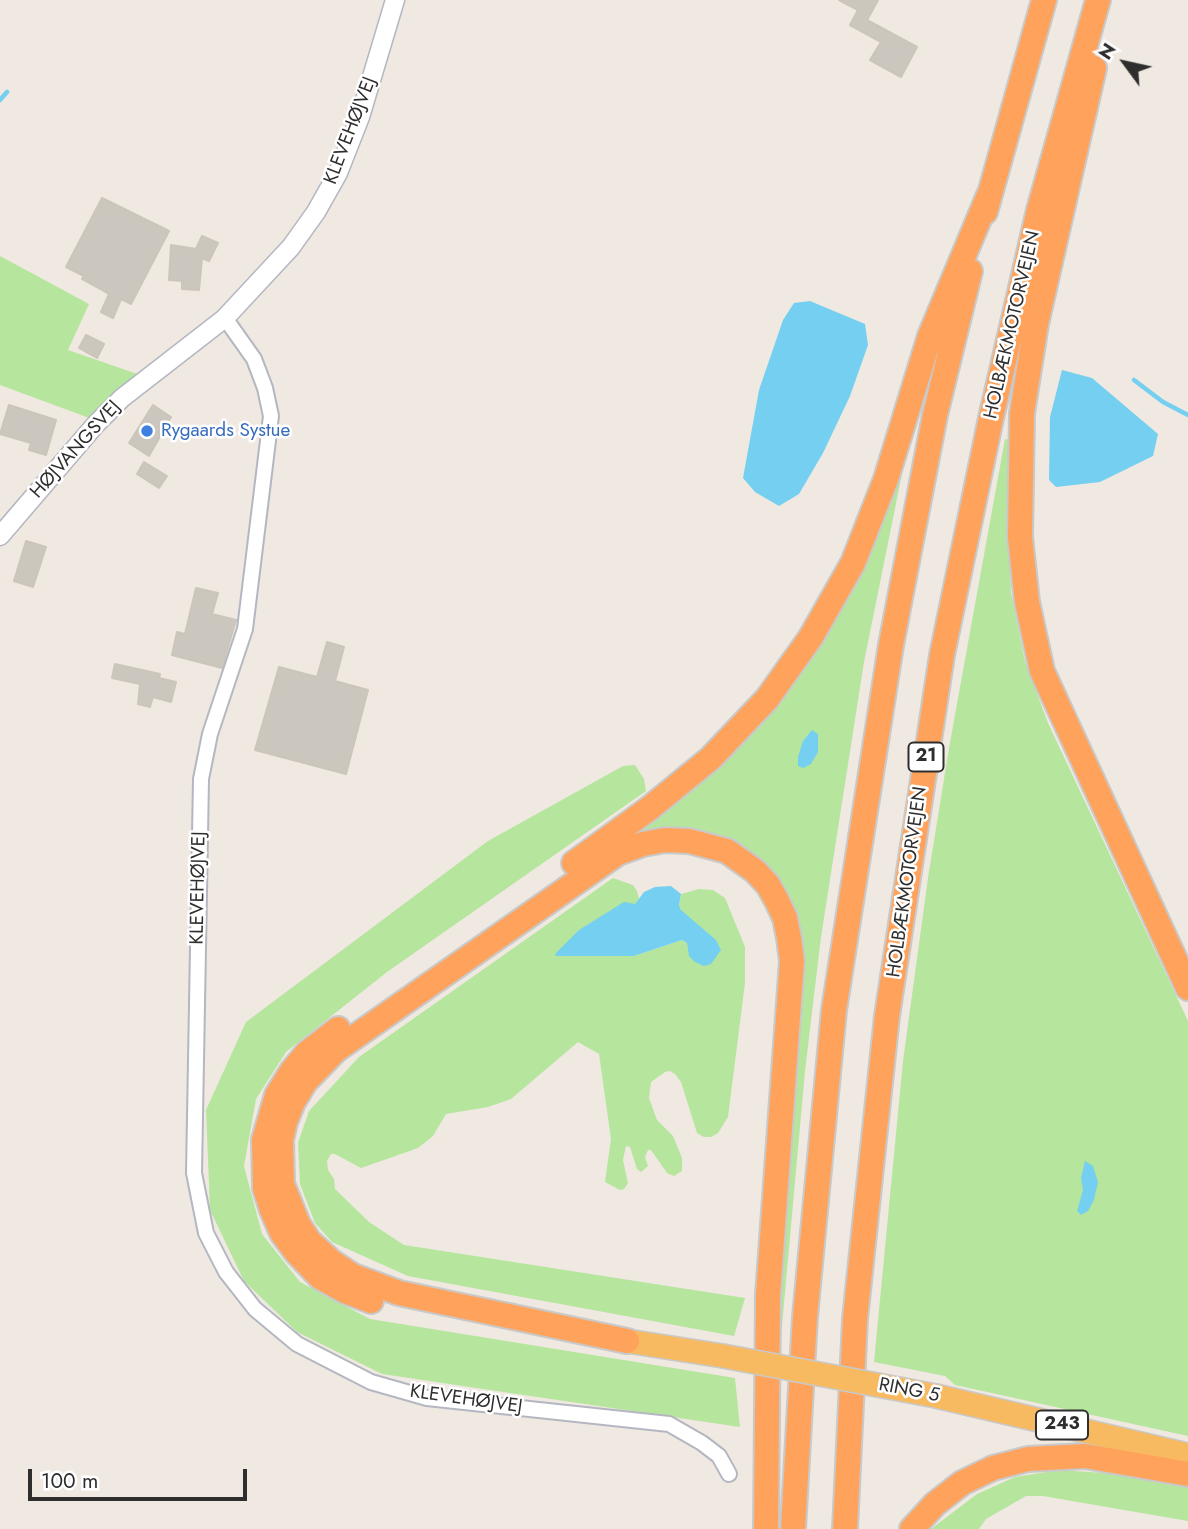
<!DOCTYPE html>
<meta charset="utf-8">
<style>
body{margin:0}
#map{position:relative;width:1188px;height:1529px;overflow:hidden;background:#efe9e1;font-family:Jost,sans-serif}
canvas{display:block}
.north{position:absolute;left:1090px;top:28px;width:70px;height:70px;-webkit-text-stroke:5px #fff;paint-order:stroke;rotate:303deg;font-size:19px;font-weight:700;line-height:28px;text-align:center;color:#2e2e2e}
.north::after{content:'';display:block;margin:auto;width:24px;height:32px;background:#2e2e2e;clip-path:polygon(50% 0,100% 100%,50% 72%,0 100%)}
.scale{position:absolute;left:28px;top:1469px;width:219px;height:32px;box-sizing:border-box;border:4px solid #2e2e2e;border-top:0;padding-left:9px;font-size:21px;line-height:24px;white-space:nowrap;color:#2e2e2e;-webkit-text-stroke:5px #fff;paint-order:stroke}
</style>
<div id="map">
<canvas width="1188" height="1529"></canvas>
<div class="north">N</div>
<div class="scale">100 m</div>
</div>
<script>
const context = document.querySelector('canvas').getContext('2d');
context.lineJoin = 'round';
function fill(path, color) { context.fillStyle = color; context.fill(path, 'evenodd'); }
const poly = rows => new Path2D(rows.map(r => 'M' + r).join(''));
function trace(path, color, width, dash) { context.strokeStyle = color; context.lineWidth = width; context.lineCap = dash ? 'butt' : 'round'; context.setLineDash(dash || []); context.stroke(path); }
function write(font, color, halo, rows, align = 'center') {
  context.font = font + ' Jost,sans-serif'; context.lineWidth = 5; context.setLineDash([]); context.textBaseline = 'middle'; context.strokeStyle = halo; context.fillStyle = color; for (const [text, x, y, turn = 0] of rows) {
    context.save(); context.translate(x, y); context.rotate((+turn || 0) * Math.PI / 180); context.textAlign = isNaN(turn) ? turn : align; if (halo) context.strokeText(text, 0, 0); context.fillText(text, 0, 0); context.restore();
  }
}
fill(poly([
 [0,256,89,304,68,350,143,376,92,419,0,385],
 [909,439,864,662,821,937,805,1071,780,1348,775,1347,799,936,725,838,695,829,667,829,611,845,781,693],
 [1005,439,1010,440,1008,487,1011,593,1025,661,1048,723,1188,1021,1188,1436,955,1385,945,1376,874,1362,903,1061,928,878,949,748],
 [635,765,644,779,646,791,387,972,286,1052,256,1099,244,1166,262,1234,300,1282,370,1319,735,1378,740,1427,382,1374,297,1332,244,1281,210,1210,206,1110,246,1022,488,841,623,766],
 [613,878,633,885,637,891,639,899,635,904,634,956,682,940,687,943,689,956,681,910,679,905,681,894,699,889,713,890,725,898,745,947,745,983,728,1117,718,1133,711,1137,704,1137,697,1133,681,1082,675,1074,670,1071,665,1072,651,1082,649,1098,657,1120,673,1136,682,1158,682,1171,674,1176,667,1173,651,1150,648,1150,645,1157,648,1166,641,1172,637,1169,630,1147,626,1146,623,1160,628,1183,624,1189,620,1190,605,1182,611,1139,599,1054,578,1042,511,1099,488,1107,446,1114,433,1136,418,1148,361,1168,335,1154,331,1154,327,1161,328,1170,334,1179,335,1189,369,1222,404,1245,745,1298,734,1336,408,1276,332,1242,315,1223,300,1184,298,1143,309,1111,359,1057],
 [1059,1470,1120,1474,1188,1486,1188,1521,1043,1496,1026,1496,986,1519,979,1529,931,1529,977,1494,1015,1477]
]), '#b6e59e');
fill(poly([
 [810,301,865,324,868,345,850,396,823,453,799,494,779,506,755,492,743,478,759,390,783,320,794,303],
 [1062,370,1092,378,1158,434,1153,456,1100,482,1056,487,1049,480,1050,417],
 [812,730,818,734,818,752,811,764,803,768,798,766,798,757,803,741],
 [671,886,681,894,679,905,681,910,716,940,721,950,711,964,704,966,695,962,689,956,687,943,682,940,634,956,556,956,555,954,579,930,624,902,635,904,644,892,655,887],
 [1085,1161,1093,1166,1098,1182,1094,1200,1088,1211,1081,1215,1077,1211,1083,1190,1081,1178]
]), '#75cff0');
trace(poly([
 [0,100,7,92],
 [1134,380,1163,402,1188,415]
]), '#75cff0', 4.5);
const building = poly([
 [839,0,878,0,867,20,917,47,901,77,870,60,881,42,850,25,858,10,839,0],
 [102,198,169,231,131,304,121,299,113,318,101,312,109,294,82,279,84,276,66,267,102,198],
 [202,236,218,243,209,261,202,258,199,290,182,289,182,281,169,280,171,245,196,249,202,236],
 [86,335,104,344,97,358,79,348,86,335],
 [9,405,56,420,46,455,29,450,31,443,0,434,9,405],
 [153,405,171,417,149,456,129,443,153,405],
 [144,462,167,476,159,488,137,474,144,462],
 [26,541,46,547,33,587,14,581,26,541],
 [196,588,218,593,212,614,236,620,222,668,172,655,177,632,185,634,196,588],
 [327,642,344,647,335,681,368,690,346,774,255,750,279,667,317,677,327,642],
 [115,664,160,674,159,678,176,682,171,702,153,697,150,707,138,704,140,684,112,678,115,664]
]);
fill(building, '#cbc7bf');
trace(building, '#cbc5ba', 2);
const minor = poly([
 [225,318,254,359,265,388,271,416,245,629,210,734,201,779,194,1173,206,1233,226,1272,255,1309,297,1344,371,1382,427,1398,669,1424,702,1443,719,1456,729,1474]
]);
const tertiary = poly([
 [0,536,96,424,122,398,225,318,291,247,316,212,338,173,360,117,395,0]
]);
const trunk = poly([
 [627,1341,723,1356],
 [936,1396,1188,1455]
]);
const motorway = poly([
 [1094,68,1036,324,1022,413,1020,537,1027,602,1042,671,1188,988],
 [985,212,1044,0],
 [574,863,650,808,711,758,767,699,811,637,853,563,886,479,930,336,989,195],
 [338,1029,307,1053,292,1071,277,1095,264,1140,265,1188,272,1210,282,1233,296,1252,320,1277,345,1291,371,1301],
 [627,1341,399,1293,353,1276,332,1262,309,1241,298,1224,282,1184,281,1140,285,1122,293,1102,305,1082,336,1050,618,853,643,844,665,840,689,841,727,851,755,871,768,885,777,901,785,918,789,938,792,961,768,1295,766,1529],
 [793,1529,805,1317,834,1010,891,645,935,415,970,271],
 [845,1529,855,1319,887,1016,942,655,991,418,1039,210,1098,0],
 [912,1529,935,1504,962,1483,993,1468,1028,1459,1085,1456,1188,1474]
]);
trace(minor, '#b4b7c1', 18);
trace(tertiary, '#b4b7c1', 21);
trace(trunk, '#c9c9c9', 26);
trace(motorway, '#c9c9c9', 28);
trace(minor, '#fff', 14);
trace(tertiary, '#fff', 18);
trace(trunk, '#f8ba60', 23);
trace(motorway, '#ffa35c', 24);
const trunkBridge = poly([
 [723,1356,936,1396]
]);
trace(trunkBridge, '#c9c9c9', 26, []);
trace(trunkBridge, '#f8ba60', 23);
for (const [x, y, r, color] of [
 [147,431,7,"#3f7fe0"]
]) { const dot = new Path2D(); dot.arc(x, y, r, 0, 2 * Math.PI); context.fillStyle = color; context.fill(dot); trace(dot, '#fff', 2.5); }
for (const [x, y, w] of [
 [926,757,35],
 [1062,1425,52]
]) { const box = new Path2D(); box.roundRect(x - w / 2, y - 14.5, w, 29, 5); context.fillStyle = '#fff'; context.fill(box); trace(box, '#2e2e2e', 2); }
write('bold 18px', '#2e2e2e', null, [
 ["21",926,757],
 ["243",1062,1425]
]);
write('19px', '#2e2e2e', '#fff', [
 ["KLEVEHØJVEJ",351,131,-69],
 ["HOLBÆKMOTORVEJEN",1013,325,-77],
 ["HØJVANGSVEJ",76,450,-48],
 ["HOLBÆKMOTORVEJEN",908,882,-82],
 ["KLEVEHØJVEJ",199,888,-89],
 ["RING 5",909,1391,11],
 ["KLEVEHØJVEJ",466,1400,8]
]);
write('19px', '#366cbe', '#fff', [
 ["Rygaards Systue",161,431]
], 'left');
</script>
